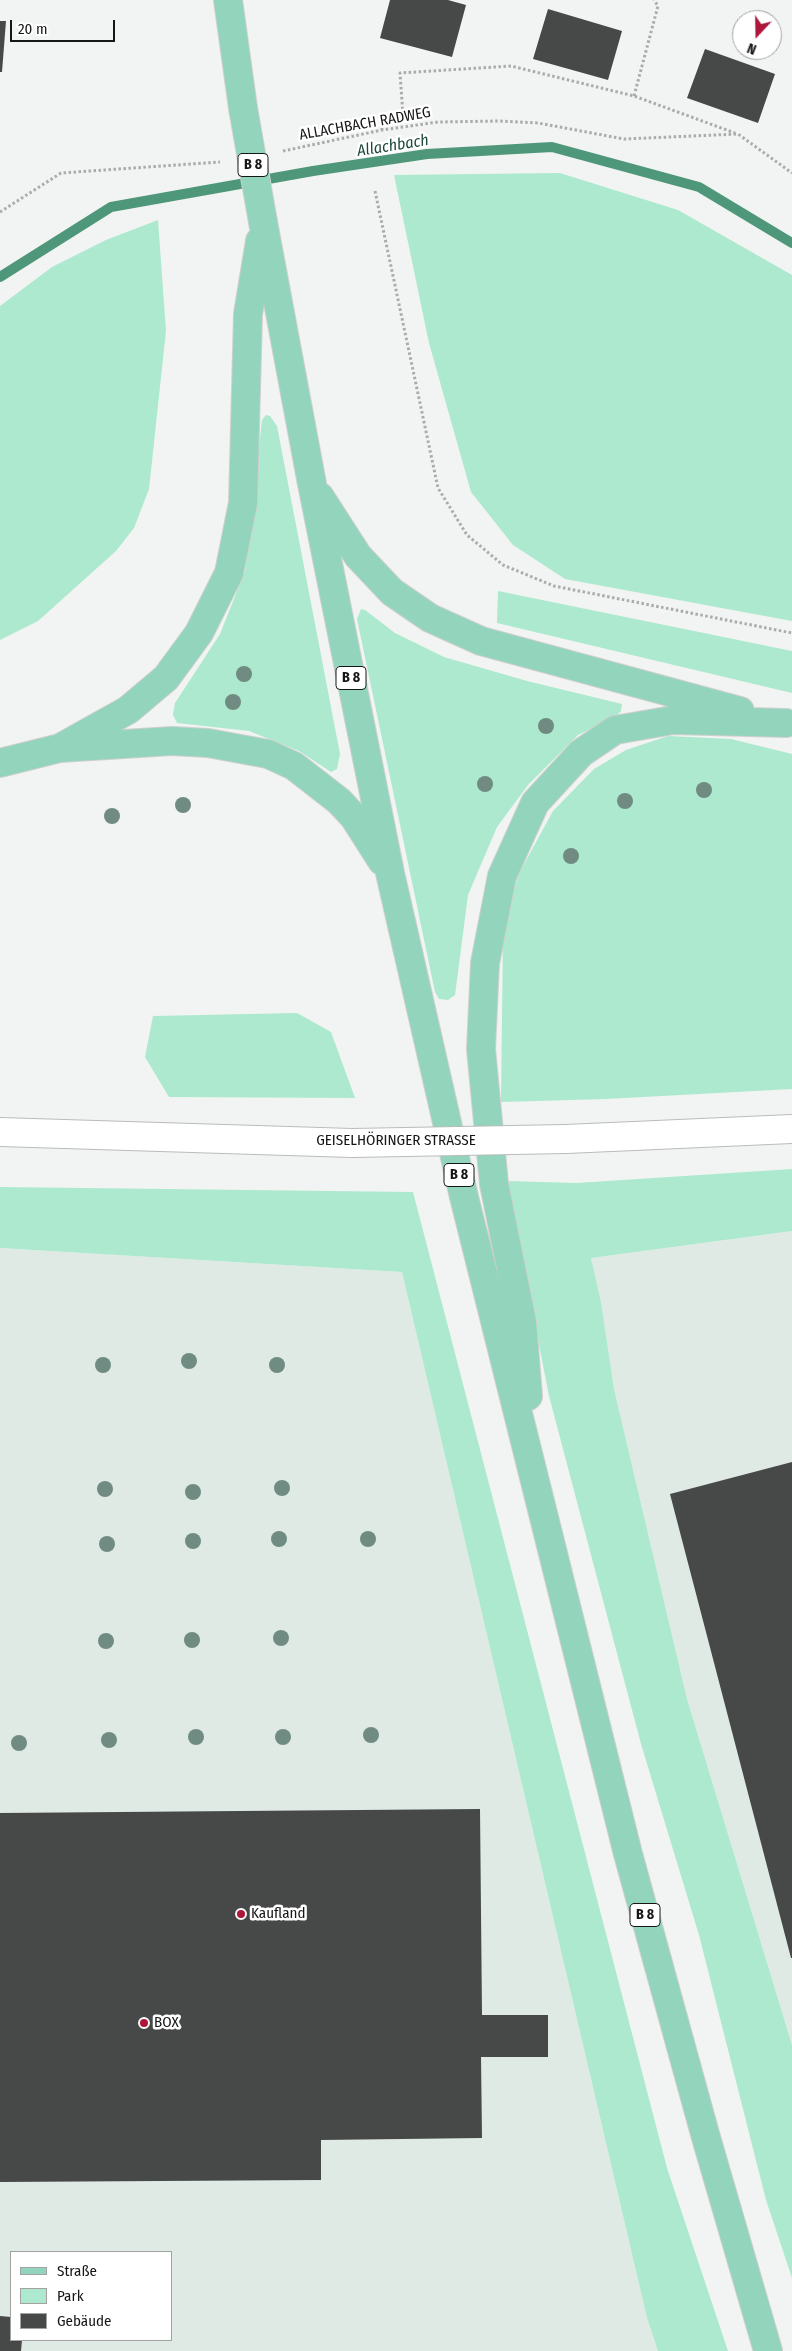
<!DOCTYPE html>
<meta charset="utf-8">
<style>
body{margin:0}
#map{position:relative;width:792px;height:2351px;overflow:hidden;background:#f1f4f2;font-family:"Fira Sans Condensed",sans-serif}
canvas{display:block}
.legend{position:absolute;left:10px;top:2251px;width:162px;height:90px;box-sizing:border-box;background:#fff;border:1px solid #a1a2a1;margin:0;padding:6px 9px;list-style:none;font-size:15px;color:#151615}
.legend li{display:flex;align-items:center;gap:10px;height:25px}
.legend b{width:25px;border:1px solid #a1a2a1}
.north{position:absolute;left:732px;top:10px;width:50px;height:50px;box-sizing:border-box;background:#fff;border:1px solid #a1a2a1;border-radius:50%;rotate:201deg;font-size:14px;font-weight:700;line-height:20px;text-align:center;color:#151615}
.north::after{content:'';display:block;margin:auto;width:18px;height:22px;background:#ac173b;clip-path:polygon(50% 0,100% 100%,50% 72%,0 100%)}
.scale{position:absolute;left:10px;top:20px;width:105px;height:22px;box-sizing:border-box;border:2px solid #151615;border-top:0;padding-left:6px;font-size:15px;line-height:18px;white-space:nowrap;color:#151615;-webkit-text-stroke:4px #fff;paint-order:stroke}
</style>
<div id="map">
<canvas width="792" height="2351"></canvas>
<ul class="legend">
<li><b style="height:6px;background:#92d4bc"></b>Straße</li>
<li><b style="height:14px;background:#ade9ce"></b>Park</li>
<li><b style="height:14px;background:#464948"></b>Gebäude</li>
</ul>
<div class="north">N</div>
<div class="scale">20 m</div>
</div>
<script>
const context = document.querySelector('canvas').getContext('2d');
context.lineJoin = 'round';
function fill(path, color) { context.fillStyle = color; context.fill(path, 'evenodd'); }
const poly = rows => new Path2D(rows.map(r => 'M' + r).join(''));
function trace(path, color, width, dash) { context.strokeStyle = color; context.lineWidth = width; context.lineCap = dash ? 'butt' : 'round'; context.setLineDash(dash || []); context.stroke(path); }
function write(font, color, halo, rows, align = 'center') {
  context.font = font + ' "Fira Sans Condensed",sans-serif'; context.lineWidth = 5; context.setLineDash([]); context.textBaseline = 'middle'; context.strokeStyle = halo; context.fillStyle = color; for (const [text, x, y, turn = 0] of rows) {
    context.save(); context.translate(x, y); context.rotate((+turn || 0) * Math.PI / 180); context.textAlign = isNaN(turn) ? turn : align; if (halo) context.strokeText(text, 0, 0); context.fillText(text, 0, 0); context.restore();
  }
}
fill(poly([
 [792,1231,792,2045,687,1699,614,1389,601,1302,591,1258],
 [0,1248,402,1272,647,2318,658,2351,0,2351],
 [11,2252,171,2252,171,2340,11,2340]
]), '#dfeae5');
fill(poly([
 [560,173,678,210,792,275,792,621,565,579,513,545,471,492,429,343,394,175],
 [158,220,166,331,149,489,134,528,116,551,38,621,0,640,0,306,52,267,106,240],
 [266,415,270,416,277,426,340,754,337,769,331,772,299,751,249,731,177,723,173,715,175,703,220,634,245,571,262,420],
 [498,591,792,651,792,693,497,623],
 [361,609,365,610,395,633,444,657,527,681,622,704,621,711,615,717,578,735,528,785,497,827,468,895,455,995,448,1000,439,999,435,992,357,619],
 [668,736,731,739,792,754,792,1089,606,1099,501,1102,503,933,518,875,553,811,594,769,626,750],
 [297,1013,331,1032,355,1098,169,1097,145,1057,153,1016],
 [792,1169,792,1231,591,1258,601,1302,614,1389,687,1699,792,2045,792,2278,766,2200,699,1935,641,1744,549,1396,507,1181,577,1183],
 [0,1187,413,1192,667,2168,728,2351,658,2351,647,2318,402,1272,0,1248]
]), '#ade9ce');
trace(poly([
 [0,277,111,207,313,171,427,154,552,147,699,187,792,243]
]), '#4f977a', 10);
fill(poly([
 [390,0,448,0,466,5,452,57,380,38],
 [548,9,622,31,608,80,533,59],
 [0,21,6,21,2,72,0,72],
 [705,49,775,74,758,123,687,98],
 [792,1462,792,1958,791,1958,670,1494],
 [480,1809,482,2015,548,2015,548,2057,481,2057,482,2138,321,2140,321,2180,0,2182,0,1813],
 [0,2316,11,2317,11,2340,22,2340,21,2351,0,2351]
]), '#464948');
const secondary = poly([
 [0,1132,352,1143],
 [566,1139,792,1129]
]);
const primary = poly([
 [228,0,243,108],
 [263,222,312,484,390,873,464,1197,628,1854,705,2134,768,2351],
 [320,497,358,556,392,592,430,618,481,641,740,711],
 [60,748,128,710,166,678,199,633,229,573,243,503,248,314,260,241],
 [0,763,60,748,172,741,208,743,268,754,294,766,339,801,354,817,382,861],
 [528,1396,522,1322,494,1184,481,1049,485,963,502,876,535,803,581,753,615,730,673,720,786,723]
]);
trace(secondary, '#b9bcbb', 30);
trace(primary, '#d0d0d0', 30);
trace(poly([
 [634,96,658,6,654,0],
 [382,130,381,118,403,115,400,73,511,66,634,96,735,133],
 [283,151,382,130,438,122,499,121,538,123,624,139,738,134,792,173],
 [375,191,438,488,467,535,503,565,554,586,792,633],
 [0,212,61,173,220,162]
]), '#aaacaa', 3, [2.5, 2.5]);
trace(secondary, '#fff', 28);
trace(primary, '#92d4bc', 28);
const secondaryBridge = poly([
 [352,1143,566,1139]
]);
const primaryBridge = poly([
 [243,108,263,222]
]);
trace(secondaryBridge, '#b9bcbb', 30, []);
trace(primaryBridge, '#d0d0d0', 30, []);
trace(secondaryBridge, '#fff', 28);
trace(primaryBridge, '#92d4bc', 28);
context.fillStyle = '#708c82';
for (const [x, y] of [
 [244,674],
 [233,702],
 [546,726],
 [485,784],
 [704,790],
 [625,801],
 [183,805],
 [112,816],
 [571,856],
 [189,1361],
 [103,1365],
 [277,1365],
 [282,1488],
 [105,1489],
 [193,1492],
 [279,1539],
 [368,1539],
 [193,1541],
 [107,1544],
 [281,1638],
 [192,1640],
 [106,1641],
 [371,1735],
 [196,1737],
 [283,1737],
 [109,1740],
 [19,1743]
]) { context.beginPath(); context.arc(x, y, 8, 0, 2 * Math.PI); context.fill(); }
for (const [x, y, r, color] of [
 [241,1914,5,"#ac173b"],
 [144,2023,5,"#ac173b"]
]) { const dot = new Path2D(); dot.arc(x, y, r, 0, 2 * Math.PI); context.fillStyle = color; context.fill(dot); trace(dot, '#fff', 2); }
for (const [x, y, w] of [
 [253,165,30],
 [351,678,30],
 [459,1175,30],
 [645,1915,30]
]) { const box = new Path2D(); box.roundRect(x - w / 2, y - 11.5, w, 23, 4); context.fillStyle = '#fff'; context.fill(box); trace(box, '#151615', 1); }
write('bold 14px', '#151615', null, [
 ["B 8",253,165],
 ["B 8",351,678],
 ["B 8",459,1175],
 ["B 8",645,1915]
]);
write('15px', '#151615', '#fff', [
 ["ALLACHBACH RADWEG",365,124,-10],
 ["GEISELHÖRINGER STRASSE",396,1141]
]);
write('15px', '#151615', '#fff', [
 ["Kaufland",251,1914],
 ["BOX",154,2023]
], 'left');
write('italic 16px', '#1c4837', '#fff', [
 ["Allachbach",393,146,-9]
]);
</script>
